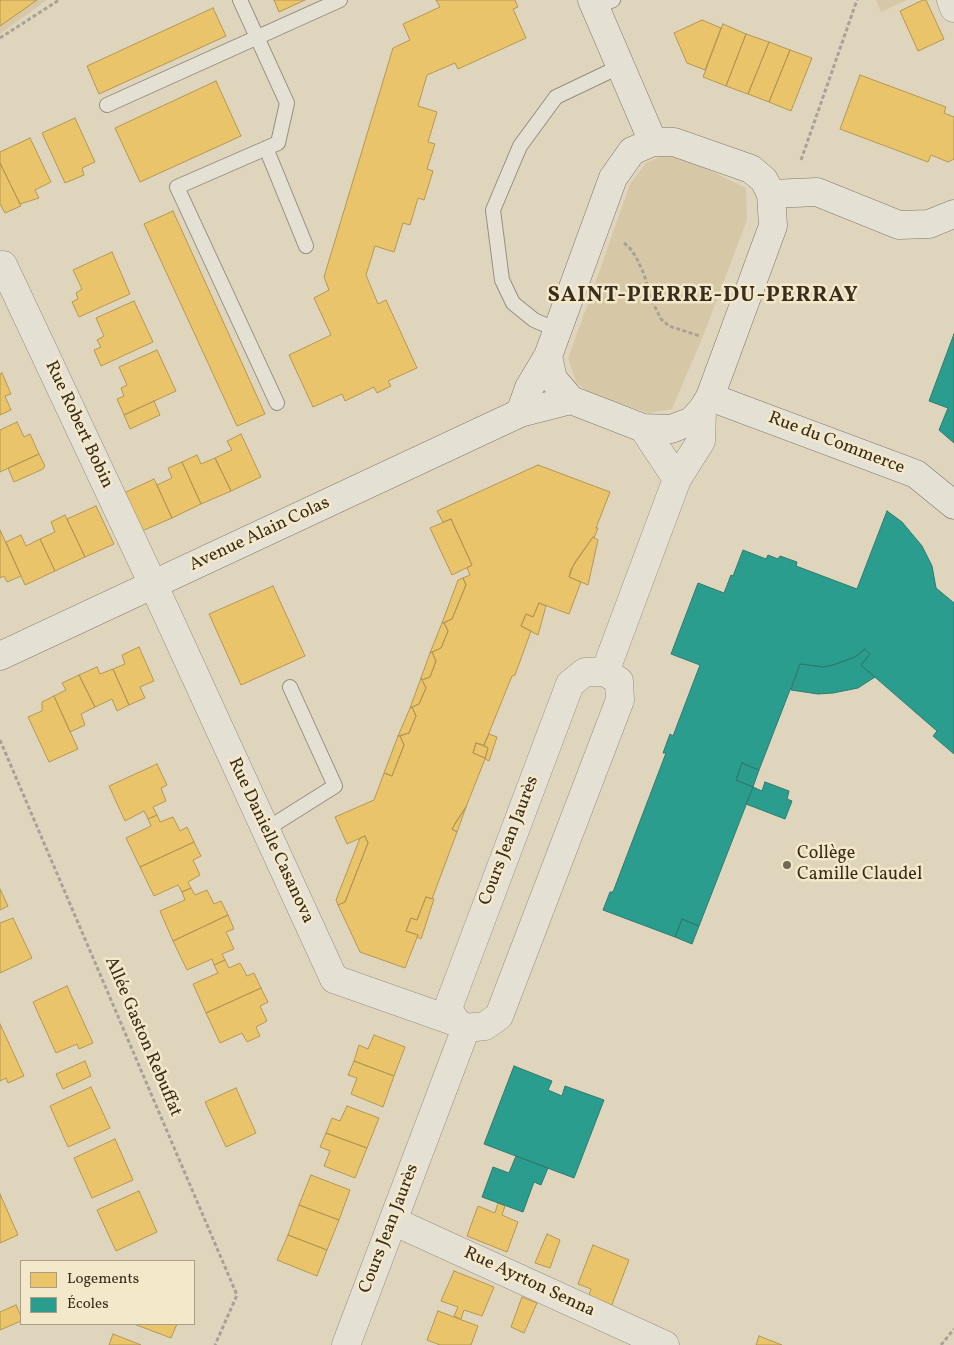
<!DOCTYPE html>
<meta charset="utf-8">
<style>
body{margin:0}
#map{position:relative;width:954px;height:1345px;overflow:hidden;background:#dfd5bd;font-family:Vollkorn,serif}
canvas{display:block}
.legend{position:absolute;left:20px;top:1260px;width:175px;height:65px;box-sizing:border-box;background:#f4e8ca;border:1px solid #a99d85;margin:0;padding:6px 9px;list-style:none;font-size:15px;color:#392d1d}
.legend li{display:flex;align-items:center;gap:10px;height:25px}
.legend b{width:25px;border:1px solid #a99d85}
</style>
<div id="map">
<canvas width="954" height="1345"></canvas>
<ul class="legend">
<li><b style="height:14px;background:#e9c46a"></b>Logements</li>
<li><b style="height:14px;background:#2a9d8f"></b>Écoles</li>
</ul>
</div>
<script>
const context = document.querySelector('canvas').getContext('2d');
context.lineJoin = 'round';
function fill(path, color) { context.fillStyle = color; context.fill(path, 'evenodd'); }
const poly = rows => new Path2D(rows.map(r => 'M' + r).join(''));
function trace(path, color, width, dash) { context.strokeStyle = color; context.lineWidth = width; context.lineCap = dash ? 'butt' : 'round'; context.setLineDash(dash || []); context.stroke(path); }
function write(font, color, halo, rows, align = 'center') {
  context.font = font + ' Vollkorn,serif'; context.lineWidth = 5; context.setLineDash([]); context.textBaseline = 'middle'; context.strokeStyle = halo; context.fillStyle = color; for (const [text, x, y, turn = 0] of rows) {
    context.save(); context.translate(x, y); context.rotate((+turn || 0) * Math.PI / 180); context.textAlign = isNaN(turn) ? turn : align; if (halo) context.strokeText(text, 0, 0); context.fillText(text, 0, 0); context.restore();
  }
}
fill(poly([
 [0,0,47,0,0,34],
 [876,0,907,0,881,12],
 [662,156,685,158,746,188,747,220,703,336,672,409,649,413,589,393,576,382,568,358,590,298,630,184,646,163]
]), '#d6c8a7');
const homes = poly([
 [0,0,37,0,0,26,0,0],
 [274,0,305,0,279,12,274,0],
 [436,0,515,0,518,7,513,9,526,38,458,69,455,63,427,75,418,106,437,112,428,142,435,144,427,169,433,171,424,200,418,198,410,225,403,223,394,252,375,246,366,275,378,304,386,300,417,368,388,381,391,386,377,393,374,387,345,401,342,394,313,407,289,355,331,335,314,298,329,290,324,277,393,48,410,40,403,24,440,7,436,0],
 [923,0,926,0,944,39,918,51,900,11,923,0],
 [213,8,226,36,99,94,87,66,213,8],
 [702,20,721,28,705,70,687,63,674,33,702,20],
 [723,24,746,34,726,86,703,77,723,24],
 [746,34,769,42,748,94,726,86,746,34],
 [769,42,790,50,769,102,748,94,769,42],
 [790,50,812,58,791,111,769,102,790,50],
 [860,75,946,107,944,113,954,117,954,159,948,162,931,155,928,162,840,129,860,75],
 [216,81,241,136,140,182,115,128,216,81],
 [75,118,95,162,82,168,84,175,65,183,42,133,75,118],
 [30,138,51,182,35,190,39,198,20,204,0,163,0,152,30,138],
 [0,163,21,206,5,213,0,204,0,163],
 [173,211,265,414,237,426,144,224,173,211],
 [112,252,130,294,79,317,72,302,78,299,76,293,82,289,73,270,112,252],
 [134,301,153,342,101,366,94,350,101,347,97,340,104,336,96,318,134,301],
 [157,350,176,391,124,415,117,399,124,396,121,388,127,385,119,367,157,350],
 [2,373,11,394,5,396,11,410,0,415,0,374,2,373],
 [154,401,160,415,130,429,124,415,154,401],
 [17,422,24,437,30,434,39,454,0,472,0,430,17,422],
 [241,434,261,477,231,491,215,458,232,450,227,441,241,434],
 [39,454,45,466,43,469,14,482,8,468,39,454],
 [197,455,201,464,215,458,231,491,201,504,182,462,197,455],
 [182,462,201,504,172,518,157,485,172,478,168,468,182,462],
 [538,465,610,492,596,528,598,528,594,538,593,537,571,569,569,577,581,582,569,614,539,603,533,617,526,614,521,626,531,631,515,675,512,676,484,745,476,743,473,753,485,758,485,759,466,807,452,829,457,832,432,899,426,897,417,920,411,918,406,931,418,935,405,968,360,952,338,905,345,902,368,843,365,836,347,844,335,817,374,800,384,773,392,776,404,745,400,736,409,733,416,716,412,707,419,704,426,688,422,680,430,677,436,661,432,652,441,648,448,631,444,623,452,619,466,585,463,578,470,575,467,568,472,565,451,519,443,522,437,511,538,465],
 [154,479,172,518,142,531,124,493,154,479],
 [96,506,114,544,85,557,67,519,96,506],
 [65,515,85,557,55,571,40,539,55,532,51,522,65,515],
 [451,519,472,565,452,575,430,528,451,519],
 [0,530,21,576,7,582,4,576,0,578,0,530],
 [21,535,26,546,40,539,55,571,25,585,6,542,21,535],
 [593,537,598,540,588,585,569,577,575,562,593,537],
 [463,578,466,585,452,619,442,623,458,580,463,578],
 [273,586,305,656,241,685,209,614,273,586],
 [539,603,546,606,538,635,521,626,526,614,533,617,539,603],
 [442,623,444,623,448,631,441,648,430,653,442,623],
 [139,647,154,681,140,687,145,698,129,705,113,669,125,664,122,655,139,647],
 [432,652,436,661,430,677,422,680,421,678,430,653,432,652],
 [97,667,100,674,113,669,129,705,117,711,112,699,95,707,79,675,97,667],
 [79,675,95,707,81,714,85,725,70,732,54,696,66,690,62,683,79,675],
 [421,678,426,688,419,704,410,708,421,678],
 [54,696,78,749,49,762,28,717,42,711,42,702,54,696],
 [412,707,416,716,409,733,398,736,410,708,412,707],
 [489,734,497,737,489,761,485,759,488,748,484,745,489,734],
 [398,736,400,736,404,745,392,776,384,773,398,736],
 [476,743,488,748,485,758,473,753,476,743],
 [157,764,167,785,161,788,166,801,153,807,157,815,148,819,144,811,125,821,109,786,157,764],
 [466,807,457,832,452,829,457,820,466,807],
 [157,815,160,822,173,817,180,831,187,827,194,842,140,867,126,838,151,826,148,819,157,815],
 [365,836,368,843,345,902,338,905,336,900,360,838,365,836],
 [194,842,201,856,193,860,200,875,188,882,191,888,182,892,178,885,154,896,140,867,194,842],
 [191,888,195,895,207,890,214,904,221,901,228,915,173,941,160,911,185,900,182,892,191,888],
 [0,889,8,906,0,910,0,889],
 [426,897,434,899,421,939,417,937,418,935,406,931,411,918,417,920,426,897],
 [228,915,234,929,226,932,234,949,222,954,225,960,214,965,212,959,187,970,173,941,228,915],
 [13,918,32,958,0,973,0,923,13,918],
 [225,960,229,968,240,963,247,976,254,973,261,988,206,1013,193,984,218,973,214,965,225,960],
 [67,986,93,1043,79,1049,77,1044,56,1053,33,1002,67,986],
 [261,988,268,1002,260,1006,267,1021,256,1027,260,1036,247,1042,242,1033,220,1043,206,1013,261,988],
 [0,1024,24,1076,8,1083,6,1078,0,1081,0,1024],
 [374,1035,405,1047,394,1076,354,1061,359,1045,368,1049,374,1035],
 [85,1061,91,1076,63,1089,56,1074,85,1061],
 [354,1061,394,1076,383,1107,351,1094,357,1078,348,1075,354,1061],
 [91,1087,110,1128,68,1147,50,1106,91,1087],
 [236,1088,256,1133,226,1147,205,1102,236,1088],
 [347,1106,379,1118,367,1148,326,1133,332,1118,340,1121,347,1106],
 [326,1133,367,1148,355,1178,324,1166,330,1151,320,1147,326,1133],
 [115,1139,133,1180,92,1198,74,1158,115,1139],
 [311,1175,350,1190,339,1220,299,1205,311,1175],
 [139,1191,157,1232,116,1251,97,1210,139,1191],
 [0,1194,18,1235,0,1243,0,1194],
 [498,1203,505,1206,502,1215,518,1222,507,1252,467,1236,478,1206,495,1213,498,1203],
 [299,1205,339,1220,327,1250,288,1235,299,1205],
 [547,1234,560,1240,550,1268,535,1263,547,1234],
 [288,1235,327,1250,317,1276,277,1260,288,1235],
 [593,1245,629,1260,611,1307,588,1298,591,1289,578,1284,593,1245],
 [454,1271,494,1287,482,1316,464,1310,461,1319,454,1316,458,1307,441,1301,454,1271],
 [522,1297,537,1303,524,1333,511,1327,522,1297],
 [16,1305,21,1316,21,1321,0,1330,0,1312,16,1305],
 [438,1311,478,1326,471,1345,440,1345,427,1340,438,1311],
 [134,1324,177,1324,171,1338,134,1324],
 [113,1334,141,1345,109,1345,113,1334],
 [759,1336,782,1345,756,1345,759,1336]
]);
fill(homes, '#e9c46a');
trace(homes, '#b49753', 1);
const schools = poly([
 [954,334,954,443,939,430,948,408,929,401,954,334],
 [887,511,902,522,922,546,932,566,936,588,954,603,954,754,933,736,937,731,861,665,870,654,865,649,855,657,833,665,823,667,800,664,759,770,742,763,736,780,753,787,699,926,682,919,675,937,603,910,610,892,613,892,666,753,663,753,670,734,673,736,700,665,671,654,698,583,724,593,731,575,733,576,743,550,766,559,768,555,778,559,780,556,797,562,796,566,857,589,887,511],
 [865,649,870,654,861,665,875,677,858,688,833,693,818,694,791,690,800,664,823,667,833,665,855,657,865,649],
 [742,763,759,770,753,787,736,780,742,763],
 [765,782,789,791,787,799,792,801,785,819,746,804,753,787,762,791,765,782],
 [682,919,699,926,692,944,675,937,682,919],
 [514,1066,552,1081,548,1090,562,1096,565,1086,604,1100,574,1178,484,1144,514,1066],
 [516,1156,548,1168,541,1185,534,1182,523,1212,482,1197,493,1167,509,1173,516,1156]
]);
fill(schools, '#2a9d8f');
trace(schools, '#2e7b6d', 1);
const lane = poly([
 [240,0,287,103,278,143,177,187,277,403],
 [595,8,613,0],
 [107,105,340,0],
 [266,148,306,246],
 [557,330,534,320,513,303,502,280,493,210,520,146,556,97,621,66],
 [265,830,335,786,290,687]
]);
const street = poly([
 [951,0,954,8],
 [3,265,166,612,334,979,456,1022],
 [643,428,677,479],
 [585,672,605,672,619,681,620,700,499,1016,485,1026,466,1028,456,1022,448,1008,570,684,585,672],
 [605,672,677,479,701,441,702,410],
 [393,1221,665,1345],
 [346,1345,466,1028]
]);
const secondary = poly([
 [592,0,653,142],
 [653,142,674,142,751,169,764,180,771,194,773,226,710,397,702,410,692,421,671,429,643,428,571,400,553,379,548,356,613,178,632,151,653,142],
 [771,194,817,192,899,225,929,224,954,214],
 [710,397,916,474,954,505],
 [520,413,529,388,548,356],
 [0,656,520,413,571,400]
]);
trace(lane, '#968f7f', 16);
trace(street, '#968f7f', 29);
trace(secondary, '#7f786a', 29);
trace(poly([
 [0,38,59,0],
 [801,160,857,0],
 [624,243,629,247,636,257,644,274,651,299,661,319,669,326,700,336],
 [0,740,237,1295,215,1345],
 [941,1345,954,1329]
]), '#a7a298', 3, [4, 2.5]);
trace(lane, '#e5e0d4', 14);
trace(street, '#e5e0d4', 28);
trace(secondary, '#e5e0d4', 28);
for (const [x, y, r, color] of [
 [787,865,5,"#736855"]
]) { const dot = new Path2D(); dot.arc(x, y, r, 0, 2 * Math.PI); context.fillStyle = color; context.fill(dot); trace(dot, '#f4e8ca', 2); }
write('18px', '#392d1d', '#f4e8ca', [
 ["Rue Robert Bobin",78,425,65],
 ["Rue du Commerce",836,444,21],
 ["Avenue Alain Colas",260,535,-25],
 ["Rue Danielle Casanova",270,841,65],
 ["Cours Jean Jaurès",510,841,-69],
 ["Allée Gaston Rebuffat",142,1037,67],
 ["Cours Jean Jaurès",390,1229,-69],
 ["Rue Ayrton Senna",529,1283,25]
]);
write('18px', '#392d1d', '#f4e8ca', [
 ["Collège",797,855],
 ["Camille Claudel",797,876]
], 'left');
context.letterSpacing = '1px';
write('bold 22px', '#392d1d', '#f4e8ca', [
 ["SAINT-PIERRE-DU-PERRAY",703,297]
]);
context.letterSpacing = '0px';
</script>
